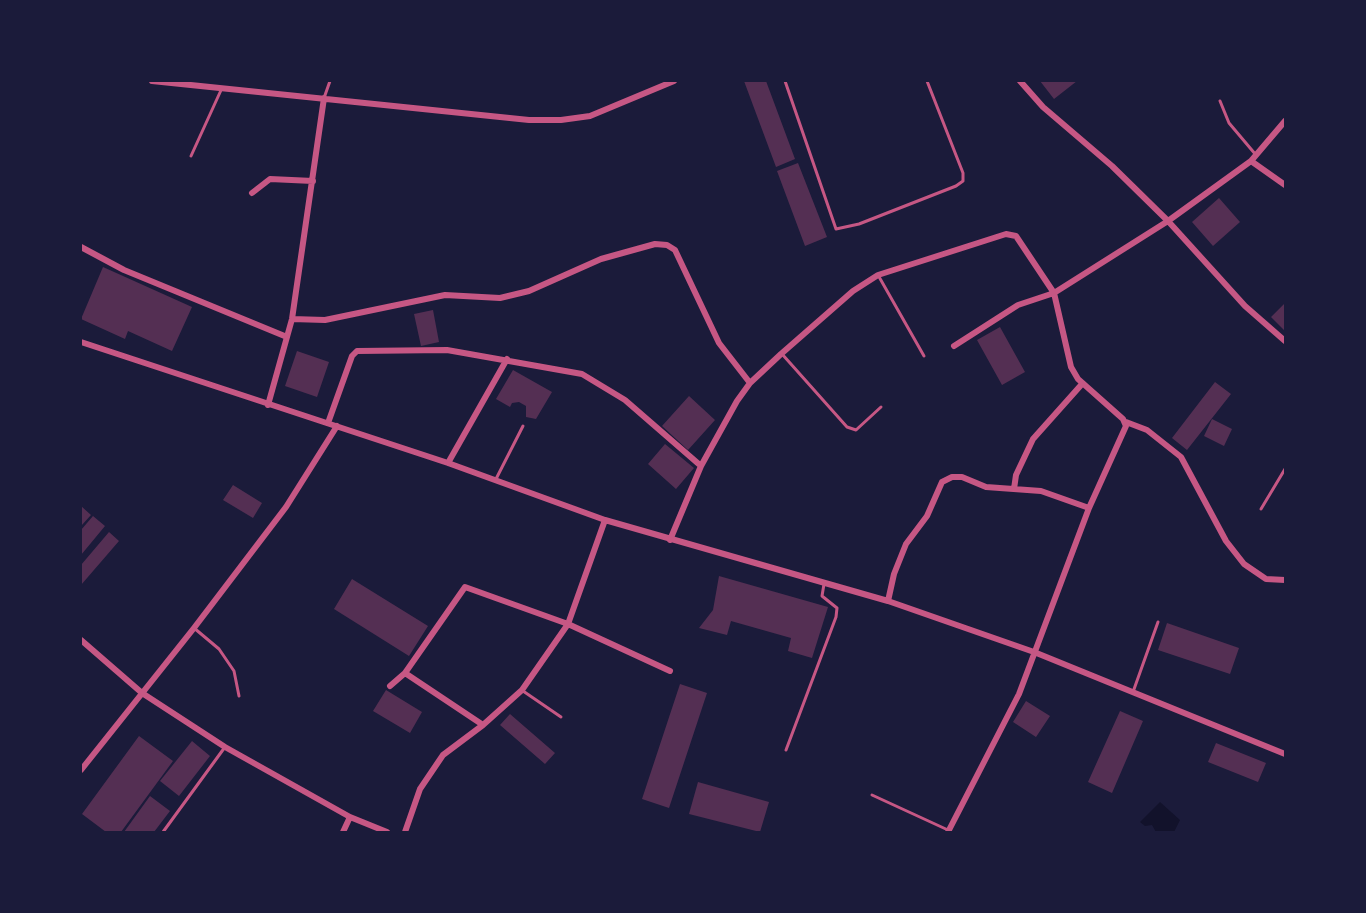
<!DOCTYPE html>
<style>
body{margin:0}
#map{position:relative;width:1366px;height:913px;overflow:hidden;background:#1b1b3a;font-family:Overpass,sans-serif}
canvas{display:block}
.frame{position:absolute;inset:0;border:82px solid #1b1b3a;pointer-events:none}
</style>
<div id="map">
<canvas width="1366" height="913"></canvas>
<div class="frame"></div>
</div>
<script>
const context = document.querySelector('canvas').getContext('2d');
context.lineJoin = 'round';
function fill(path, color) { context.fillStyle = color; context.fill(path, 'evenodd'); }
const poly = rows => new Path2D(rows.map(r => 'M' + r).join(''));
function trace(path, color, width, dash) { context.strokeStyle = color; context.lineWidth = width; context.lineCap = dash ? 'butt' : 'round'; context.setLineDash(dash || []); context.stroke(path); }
fill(poly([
 [1160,802,1180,820,1174,832,1156,832,1152,825,1145,826,1140,822]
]), '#12122b');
fill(poly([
 [744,81,766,81,795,159,776,167],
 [1040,81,1077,81,1054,99],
 [798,163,827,237,805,246,777,171],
 [1219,198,1240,222,1213,246,1192,222],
 [103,267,192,307,172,351,128,331,125,339,81,319],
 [1285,303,1285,331,1271,317],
 [433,310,439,342,421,346,414,314],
 [1000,327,1025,372,1002,385,977,340],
 [297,351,329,362,317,397,285,386],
 [513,370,552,392,536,419,526,417,526,406,519,402,512,403,510,407,496,399],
 [1215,382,1231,394,1187,450,1172,438],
 [689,396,715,420,688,450,662,426],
 [1212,419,1232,429,1224,446,1204,436],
 [665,444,694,468,676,489,648,464],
 [233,485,262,503,253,518,223,500],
 [81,506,91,515,81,526],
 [93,516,105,526,81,555,81,530],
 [109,532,119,541,81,585,81,565],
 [719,576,828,607,812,658,788,651,791,638,731,621,727,635,699,628,713,610],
 [352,579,428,626,409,656,334,609],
 [1167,623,1239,648,1230,674,1158,650],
 [680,684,707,693,669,808,642,799],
 [386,690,422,712,410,733,373,711],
 [1026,701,1050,716,1036,737,1013,722],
 [1120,711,1143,721,1112,793,1088,782],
 [510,714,555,753,545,764,500,725],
 [139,736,173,761,121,832,106,832,82,814],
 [192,741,210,756,179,796,160,781],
 [1216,743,1266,763,1258,782,1208,762],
 [698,782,769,802,760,832,689,814],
 [150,796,170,811,154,832,124,832]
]), '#542f53');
trace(poly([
 [785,81,836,229,859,224,956,186,963,181,963,173,927,81],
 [324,98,330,81],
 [1220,101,1229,123,1256,155],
 [191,156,222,88],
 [878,275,924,356],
 [782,354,847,427,856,430,881,407],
 [496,479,523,426],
 [1261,509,1285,469],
 [194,628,219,649,234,671,239,696],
 [523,691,561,717],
 [1133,692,1158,622],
 [786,750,836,617,837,608,822,596,824,584],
 [872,795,948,830],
 [163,832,225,747]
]), '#c65784', 3);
trace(poly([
 [152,81,529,120,561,120,590,116,674,81],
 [1020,81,1043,107,1112,166,1168,221,1245,306,1285,341],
 [1251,161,1285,185],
 [252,193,270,179,313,181],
 [81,247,124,270,287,337],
 [292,319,325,320,445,295,500,298,529,291,601,259,655,244,667,245,675,250,719,343,750,383],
 [81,342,448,463,605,520,888,601,1034,652,1285,754],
 [954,346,1018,305,1054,293,1168,221,1251,161,1285,121],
 [268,405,292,319,324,98],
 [1126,422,1147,430,1181,457,1226,541,1244,564,1266,579,1285,580],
 [328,423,352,356,357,351,447,350,582,374,625,400,701,466],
 [448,463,507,359],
 [1014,489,1016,475,1033,439,1082,384],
 [670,540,701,466,737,401,750,383,781,354,853,291,878,275,1006,234,1016,236,1054,293,1071,367,1078,379,1123,419,1126,426,1089,508,1019,694,948,832],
 [888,601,894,574,906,544,927,516,942,482,952,477,962,477,986,487,1041,491,1089,508],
 [81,640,142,693,225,747,350,817,387,832],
 [405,673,483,725],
 [390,686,405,673,465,587,568,624,670,671],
 [81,770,194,628,286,507,337,426],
 [343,832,350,817],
 [405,832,420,789,443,755,483,725,522,690,568,624,605,520]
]), '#c65784', 6);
</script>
